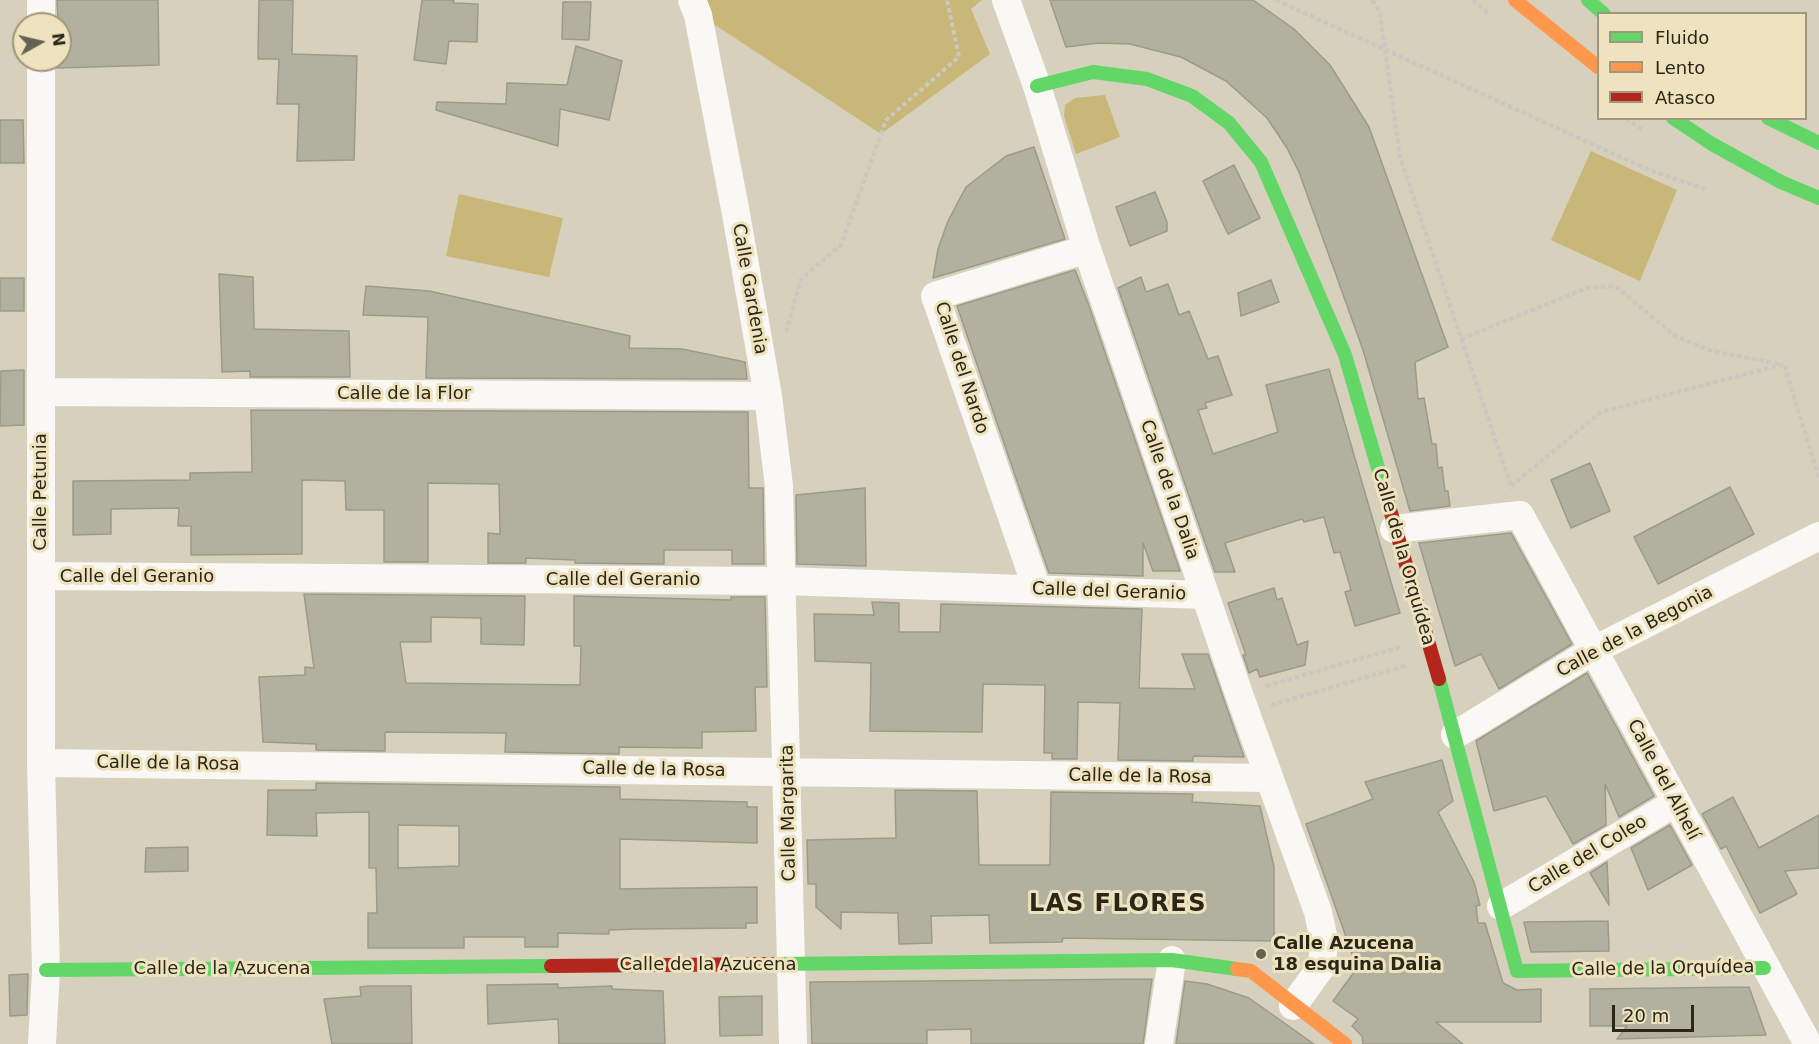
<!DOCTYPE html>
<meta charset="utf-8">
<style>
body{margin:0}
#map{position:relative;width:1819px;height:1044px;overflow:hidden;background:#d6d0bc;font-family:"DejaVu Sans",sans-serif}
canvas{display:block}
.legend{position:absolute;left:1597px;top:12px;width:210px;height:108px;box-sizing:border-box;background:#eee3be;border:2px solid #a0977c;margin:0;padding:8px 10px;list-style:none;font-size:18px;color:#2a2618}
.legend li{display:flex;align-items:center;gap:12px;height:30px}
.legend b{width:30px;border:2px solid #a0977c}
.north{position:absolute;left:12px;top:12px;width:60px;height:60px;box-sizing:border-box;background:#eee3be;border:2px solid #a0977c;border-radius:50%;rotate:82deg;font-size:16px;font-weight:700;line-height:24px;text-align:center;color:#2a2618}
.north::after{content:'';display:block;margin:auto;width:21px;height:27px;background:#666251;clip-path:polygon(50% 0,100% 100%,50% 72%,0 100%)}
.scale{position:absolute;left:1612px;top:1005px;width:82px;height:27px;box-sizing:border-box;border:3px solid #2a2618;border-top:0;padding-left:8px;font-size:18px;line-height:21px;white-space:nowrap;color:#2a2618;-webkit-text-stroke:4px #eee3be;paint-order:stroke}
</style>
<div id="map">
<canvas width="1819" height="1044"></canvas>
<ul class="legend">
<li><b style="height:8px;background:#63d668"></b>Fluido</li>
<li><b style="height:8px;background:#ff974d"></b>Lento</li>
<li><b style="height:8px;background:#b3261e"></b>Atasco</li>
</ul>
<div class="north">N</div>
<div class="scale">20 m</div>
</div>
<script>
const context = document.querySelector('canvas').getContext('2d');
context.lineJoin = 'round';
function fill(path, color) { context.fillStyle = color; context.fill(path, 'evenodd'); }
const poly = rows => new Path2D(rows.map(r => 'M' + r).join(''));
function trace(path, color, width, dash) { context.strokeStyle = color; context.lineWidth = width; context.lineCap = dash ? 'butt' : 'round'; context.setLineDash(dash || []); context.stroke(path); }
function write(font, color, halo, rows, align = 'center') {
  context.font = font + ' "DejaVu Sans",sans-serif'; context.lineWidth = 6; context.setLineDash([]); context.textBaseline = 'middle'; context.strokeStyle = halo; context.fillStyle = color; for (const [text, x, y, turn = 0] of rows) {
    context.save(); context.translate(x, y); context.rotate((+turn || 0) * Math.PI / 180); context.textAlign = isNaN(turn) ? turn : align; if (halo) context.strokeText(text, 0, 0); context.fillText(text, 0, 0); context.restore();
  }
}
fill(poly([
 [677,0,982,0,971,9,990,54,881,134],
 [1105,95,1120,137,1076,154,1064,116,1065,105,1075,98],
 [1591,151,1677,190,1640,281,1551,240],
 [459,194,563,218,549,277,446,256]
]), '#c8b779');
const building = poly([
 [57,0,158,0,159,65,57,68,57,60,60,60,57,0],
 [259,0,293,0,292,54,357,56,354,160,297,161,299,104,277,104,279,59,258,59,259,0],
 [422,0,454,0,453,3,478,4,477,42,449,41,446,64,414,60,422,0],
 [1050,0,1253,0,1294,29,1330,65,1369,127,1448,347,1415,362,1418,399,1424,398,1432,444,1436,444,1438,468,1442,467,1445,491,1448,491,1450,506,1410,511,1363,350,1299,172,1287,148,1267,118,1226,81,1181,57,1130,44,1099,43,1066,47,1050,0],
 [563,2,591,2,589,40,562,39,563,2],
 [576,46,622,61,609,120,560,109,558,146,436,110,437,102,506,104,507,83,567,85,576,46],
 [0,120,23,120,24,163,0,163,0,120],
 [1034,147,1065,239,933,278,938,249,948,221,966,187,1006,156,1034,147],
 [1234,165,1260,218,1228,234,1203,181,1234,165],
 [1155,192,1167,222,1167,231,1130,246,1116,207,1155,192],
 [1075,270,1088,303,1180,571,1153,571,1143,543,1143,576,1049,573,1018,484,957,306,1075,270],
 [219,274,253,277,254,329,349,331,350,377,250,377,250,371,222,372,219,274],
 [1141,277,1146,292,1168,284,1179,315,1189,311,1208,359,1218,356,1232,395,1205,403,1207,408,1198,410,1213,454,1278,432,1266,385,1329,369,1400,613,1355,626,1345,592,1351,590,1340,552,1334,553,1324,517,1304,522,1302,519,1225,543,1235,572,1215,572,1118,288,1141,277],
 [0,278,24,278,24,311,0,311,0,278],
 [1271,280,1279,302,1241,316,1238,293,1271,280],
 [366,286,429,291,630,336,629,348,682,349,745,362,747,379,426,378,428,317,363,315,366,286],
 [24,370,24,425,0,426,1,371,24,370],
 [251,410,748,412,749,488,763,488,764,564,732,564,732,550,664,550,664,564,575,563,575,560,526,558,526,563,488,563,488,533,500,534,499,484,428,483,428,562,384,562,384,510,346,510,345,481,302,480,302,554,191,555,191,526,178,526,179,508,111,509,111,534,73,535,73,481,190,480,190,473,252,472,251,410],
 [1590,463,1610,511,1571,528,1551,480,1590,463],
 [1730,487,1754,534,1658,584,1634,537,1730,487],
 [865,488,866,566,797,564,796,495,865,488],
 [1511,533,1572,644,1499,689,1481,654,1455,666,1419,543,1511,533],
 [1274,588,1277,600,1282,598,1297,645,1308,641,1305,665,1260,677,1257,669,1249,673,1243,655,1246,655,1228,603,1274,588],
 [304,594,525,596,524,645,481,644,481,618,431,617,431,642,400,642,406,683,580,685,581,646,574,646,574,596,731,600,731,597,765,597,767,687,755,687,756,731,702,732,702,748,619,747,619,754,505,752,506,733,385,732,385,751,316,750,316,744,263,742,259,677,305,675,305,667,314,668,304,594],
 [872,602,899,603,899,632,940,632,941,604,1142,609,1139,688,1195,689,1182,654,1208,654,1244,757,1193,756,1193,761,1118,760,1120,703,1078,702,1077,759,1052,759,1052,753,1044,753,1045,685,983,684,982,732,870,731,871,663,815,661,814,614,874,615,872,602],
 [1587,673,1654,796,1619,817,1605,784,1606,825,1573,844,1546,796,1494,811,1476,741,1587,673],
 [1442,760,1453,801,1438,812,1474,882,1480,905,1476,906,1478,923,1485,923,1503,983,1517,990,1541,989,1541,1022,1436,1022,1463,1044,1363,1044,1362,1036,1352,1026,1358,1019,1333,1001,1357,968,1306,824,1373,799,1365,782,1442,760],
 [316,783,620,787,620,799,747,802,747,807,757,807,757,843,620,839,620,889,757,887,757,923,746,923,746,928,637,929,609,930,609,934,558,933,558,947,525,947,525,937,464,937,464,948,368,948,368,913,377,913,376,868,369,868,369,812,316,813,317,836,267,835,268,790,316,790,316,783],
 [398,825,459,826,459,866,398,868,398,825],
 [895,790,977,791,979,865,1050,865,1051,792,1193,794,1192,802,1260,806,1274,867,1274,941,1063,938,1062,942,990,943,989,915,931,916,932,943,899,944,898,913,841,912,841,929,816,907,816,884,808,884,807,840,896,838,895,790],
 [1733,797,1759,848,1819,815,1819,868,1785,871,1797,894,1760,913,1726,846,1721,849,1702,814,1733,797],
 [1670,825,1692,865,1648,890,1631,848,1670,825],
 [188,847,188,871,145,872,146,848,188,847],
 [1607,862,1609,905,1590,873,1607,862],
 [1608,921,1609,951,1531,952,1524,922,1608,921],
 [28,974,27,1015,10,1016,9,975,28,974],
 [1152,979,1143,1044,971,1044,971,1029,927,1030,927,1044,812,1044,810,982,1152,979],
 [1185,981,1207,984,1249,998,1314,1044,1176,1044,1185,981],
 [558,984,558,988,612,986,612,989,663,991,665,1044,559,1044,558,1019,488,1024,487,985,558,984],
 [369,986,411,986,412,1044,332,1044,324,999,361,996,360,987,369,986],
 [1749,987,1766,1035,1617,1039,1627,1026,1590,1026,1590,989,1749,987],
 [762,996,762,1035,720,1036,719,997,762,996]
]);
fill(building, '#b2b1a0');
trace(building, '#9c9a8a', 1.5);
trace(poly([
 [1276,0,1649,170,1708,190],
 [1372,0,1380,13,1400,157,1512,489],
 [1473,0,1488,13],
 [1626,118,1644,131],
 [786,332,801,279,841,245,886,120,959,57,947,0],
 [1461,339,1587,288,1615,286,1675,336,1712,351,1781,364],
 [1511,486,1601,412,1784,364,1819,478],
 [1266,686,1400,647],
 [1271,705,1405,666]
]), '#c9c8c1', 4, [4.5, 3]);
trace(poly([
 [41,0,41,24],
 [692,0,698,15,736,214,768,396,779,486,793,1044],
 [1006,0,1037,86,1087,249,1239,694,1318,912,1324,940,1322,966,1293,1006],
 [41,60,41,763,46,970,42,1044],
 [41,392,768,396],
 [1394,529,1520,515,1808,1044],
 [41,576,783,581,1205,595],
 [1037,589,935,296,1087,249],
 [1455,735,1594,650,1819,536],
 [41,763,1268,778],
 [1501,906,1675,803],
 [1159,1044,1172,960]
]), '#f9f8f5', 28);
trace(poly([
 [1588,0,1604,14],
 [1037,86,1093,72,1147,79,1192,96,1229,123,1261,162,1345,355,1385,492],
 [1673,118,1712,144,1781,182,1819,198],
 [1768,118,1819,143],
 [1439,679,1517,971,1764,968],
 [774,964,1172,960,1237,969],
 [46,970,551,966]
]), '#63d668', 14);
trace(poly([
 [1515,0,1598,67],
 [1237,969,1251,971,1345,1044]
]), '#ff974d', 14);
trace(poly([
 [1385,492,1439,679],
 [551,966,774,964]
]), '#b3261e', 14);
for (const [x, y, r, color] of [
 [1261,954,6,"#666251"]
]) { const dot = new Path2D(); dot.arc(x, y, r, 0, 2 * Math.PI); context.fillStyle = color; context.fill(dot); trace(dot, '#eee3be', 2); }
write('18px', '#2a2618', '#eee3be', [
 ["Calle Gardenia",749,289,80],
 ["Calle del Nardo",961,368,72],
 ["Calle de la Flor",404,394],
 ["Calle de la Dalia",1169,490,71],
 ["Calle Petunia",41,492,-90],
 ["Calle de la Orquídea",1403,557,74],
 ["Calle del Geranio",137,577],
 ["Calle del Geranio",623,580],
 ["Calle del Geranio",1109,592,2],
 ["Calle de la Begonia",1635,632,-28],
 ["Calle de la Rosa",168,764,1],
 ["Calle de la Rosa",654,770,1],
 ["Calle de la Rosa",1140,777,1],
 ["Calle del Alhelí",1663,780,62],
 ["Calle Margarita",789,813,-91],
 ["Calle del Coleo",1588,855,-31],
 ["Calle de la Azucena",708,965],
 ["Calle de la Azucena",222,969],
 ["Calle de la Orquídea",1663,969,-1]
]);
write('bold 18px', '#2a2618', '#eee3be', [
 ["Calle Azucena",1273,944],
 ["18 esquina Dalia",1273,965]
], 'left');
context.letterSpacing = '1.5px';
write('bold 24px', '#2a2618', '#eee3be', [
 ["LAS FLORES",1118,905]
]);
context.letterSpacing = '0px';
</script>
